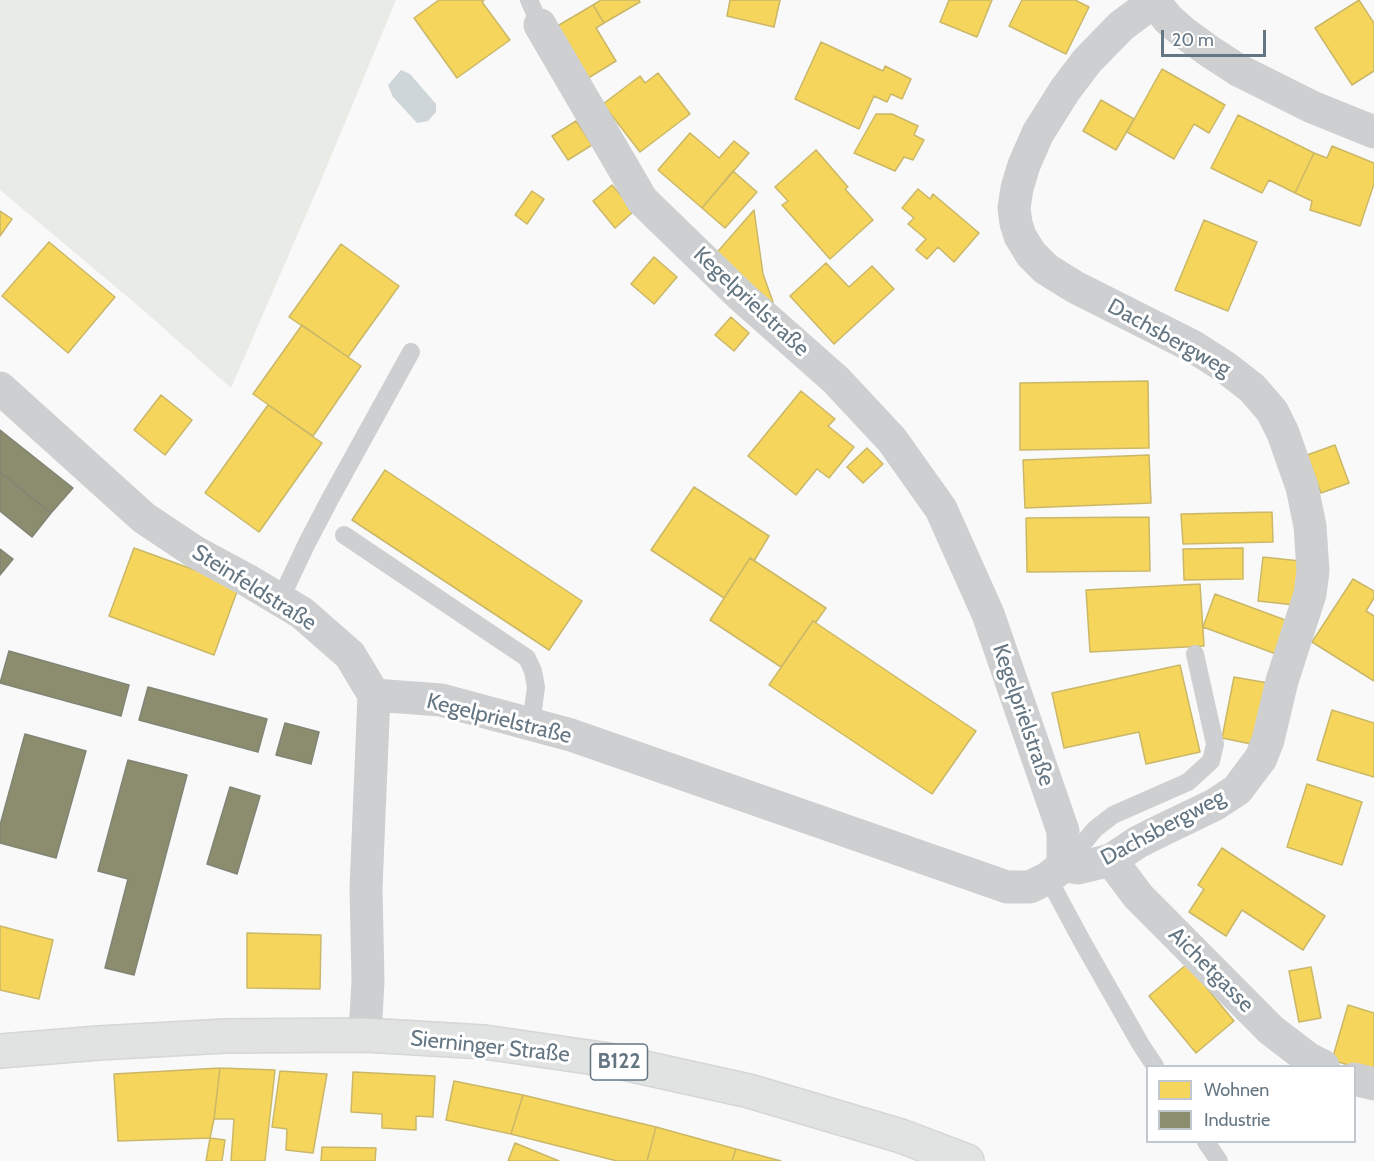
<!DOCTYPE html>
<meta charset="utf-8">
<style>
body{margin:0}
#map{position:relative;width:1374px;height:1161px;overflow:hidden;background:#f9f9f9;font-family:Cabin,sans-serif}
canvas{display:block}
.legend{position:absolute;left:1146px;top:1065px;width:210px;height:78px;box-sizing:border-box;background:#fff;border:2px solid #c1c8cd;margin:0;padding:8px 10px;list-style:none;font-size:18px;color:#657683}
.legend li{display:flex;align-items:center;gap:12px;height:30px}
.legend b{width:30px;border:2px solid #c1c8cd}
.scale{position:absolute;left:1161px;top:30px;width:105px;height:27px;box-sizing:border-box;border:3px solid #657683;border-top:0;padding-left:8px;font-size:18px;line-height:21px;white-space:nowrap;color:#657683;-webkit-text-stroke:4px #fff;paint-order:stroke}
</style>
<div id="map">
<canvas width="1374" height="1161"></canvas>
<ul class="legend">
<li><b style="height:16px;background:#f6d55c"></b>Wohnen</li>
<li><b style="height:16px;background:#8c8c6e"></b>Industrie</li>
</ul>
<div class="scale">20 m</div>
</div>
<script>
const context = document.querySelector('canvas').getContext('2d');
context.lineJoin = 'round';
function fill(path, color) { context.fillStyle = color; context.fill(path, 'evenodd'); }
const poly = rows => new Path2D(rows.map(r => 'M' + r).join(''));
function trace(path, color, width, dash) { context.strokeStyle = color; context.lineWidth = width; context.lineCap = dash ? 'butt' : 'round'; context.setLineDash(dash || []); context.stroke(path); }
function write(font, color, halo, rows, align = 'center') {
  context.font = font + ' Cabin,sans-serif'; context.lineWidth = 6; context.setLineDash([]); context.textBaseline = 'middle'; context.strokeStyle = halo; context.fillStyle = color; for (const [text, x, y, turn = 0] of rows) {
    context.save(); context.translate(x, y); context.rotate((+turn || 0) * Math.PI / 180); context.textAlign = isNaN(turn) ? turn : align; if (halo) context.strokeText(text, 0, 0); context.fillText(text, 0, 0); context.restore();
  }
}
fill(poly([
 [0,0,396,0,319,185,231,388,142,309,0,190]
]), '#e8ebe6');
fill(poly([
 [401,70,410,74,436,104,436,112,428,121,417,123,393,97,388,85]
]), '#ced6d9');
const homes = poly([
 [439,0,484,0,482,2,510,40,457,78,414,18,439,0],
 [601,0,639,0,640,2,604,23,593,5,601,0],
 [730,0,780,0,774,27,727,16,730,0],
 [949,0,992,0,977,37,940,22,949,0],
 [1022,0,1075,0,1089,7,1066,54,1009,26,1022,0],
 [1359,0,1374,23,1374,71,1352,85,1315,28,1359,0],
 [593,5,604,23,596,28,616,61,585,80,554,28,593,5],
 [821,42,883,71,885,66,911,79,902,99,891,94,887,102,874,96,859,129,795,99,821,42],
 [1162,69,1225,105,1209,133,1194,124,1174,159,1127,132,1162,69],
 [658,73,690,114,640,152,603,104,640,76,645,83,658,73],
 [1101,100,1134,119,1116,150,1083,131,1101,100],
 [876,114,892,114,918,126,914,135,924,140,913,160,904,157,895,171,854,153,876,114],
 [1238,115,1314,153,1295,193,1269,180,1262,193,1211,168,1238,115],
 [576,121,592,145,568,160,552,136,576,121],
 [690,133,719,158,734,141,749,153,702,208,658,170,690,133],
 [1332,146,1374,163,1374,184,1360,226,1310,210,1312,201,1295,193,1314,153,1327,158,1332,146],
 [816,150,848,187,845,189,873,220,830,259,782,205,788,201,775,187,816,150],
 [733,171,757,192,725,228,702,208,733,171],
 [612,185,634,211,615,228,593,201,612,185],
 [918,189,930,199,933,194,979,233,954,262,938,247,927,259,916,250,926,239,908,224,914,218,902,208,918,189],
 [532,191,544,199,527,224,515,215,532,191],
 [754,210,763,274,773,302,767,311,713,257,754,210],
 [0,211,12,219,0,236,0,211],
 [1204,220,1257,242,1228,311,1175,290,1204,220],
 [49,242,115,297,68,353,2,296,49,242],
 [341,244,399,286,348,357,289,317,341,244],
 [654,257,677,277,654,304,631,284,654,257],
 [826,263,849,287,872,266,894,289,834,344,790,296,826,263],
 [731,317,749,333,734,351,715,335,731,317],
 [302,325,361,366,313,436,253,394,302,325],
 [1148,381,1149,448,1020,450,1020,383,1148,381],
 [801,391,835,419,828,426,854,447,829,478,817,469,796,495,748,456,801,391],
 [161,395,192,420,165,455,134,430,161,395],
 [268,405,322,443,259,532,205,493,268,405],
 [1335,445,1349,483,1321,493,1307,455,1335,445],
 [867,448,883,464,863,483,847,467,867,448],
 [1149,455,1151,503,1025,508,1023,460,1149,455],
 [385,470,582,601,549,650,352,520,385,470],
 [694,487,769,536,754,561,750,558,724,598,651,550,694,487],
 [1272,512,1273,542,1183,544,1181,514,1272,512],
 [1149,517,1150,571,1027,572,1026,518,1149,517],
 [134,548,239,586,214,655,109,616,134,548],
 [1243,548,1243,579,1184,580,1183,549,1243,548],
 [1263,557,1300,561,1295,605,1258,601,1263,557],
 [750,558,826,608,816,622,813,621,781,667,710,620,750,558],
 [1353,579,1374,591,1374,598,1366,611,1374,616,1374,681,1312,642,1353,579],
 [1200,584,1204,646,1090,652,1086,590,1200,584],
 [1215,594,1288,621,1276,654,1203,627,1215,594],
 [813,621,976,731,932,794,769,685,813,621],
 [1180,665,1200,752,1146,764,1139,732,1064,748,1052,693,1180,665],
 [1234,677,1268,683,1256,745,1222,738,1234,677],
 [1332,710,1374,723,1374,777,1317,760,1332,710],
 [1307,784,1362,802,1342,865,1287,847,1307,784],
 [1222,848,1325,916,1303,950,1242,910,1226,936,1189,912,1204,889,1198,885,1222,848],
 [0,926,53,940,39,999,0,990,0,926],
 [247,933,321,935,320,989,247,988,247,933],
 [1187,964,1234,1021,1196,1053,1149,996,1187,964],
 [1311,967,1321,1018,1299,1022,1289,971,1311,967],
 [1348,1005,1374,1013,1374,1073,1332,1060,1348,1005],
 [220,1068,214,1119,210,1138,118,1141,114,1074,220,1068],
 [220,1068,275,1070,265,1161,231,1161,234,1119,214,1119,220,1068],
 [280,1071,327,1074,313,1153,286,1150,287,1129,272,1127,280,1071],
 [353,1072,435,1076,433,1117,416,1116,416,1130,382,1128,382,1114,351,1112,353,1072],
 [454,1081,523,1095,511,1134,446,1120,454,1081],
 [523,1095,656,1127,647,1161,617,1161,511,1134,523,1095],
 [656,1127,736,1149,732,1161,647,1161,656,1127],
 [210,1138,225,1140,222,1161,206,1161,210,1138],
 [515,1143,559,1161,508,1161,515,1143],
 [322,1147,376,1148,375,1161,321,1161,322,1147],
 [736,1149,781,1161,732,1161,736,1149]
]);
fill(homes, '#f6d55c');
trace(homes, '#cab868', 1.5);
const industry = poly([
 [0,430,73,488,51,513,0,472,0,430],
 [0,472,51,513,32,537,0,511,0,472],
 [0,549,13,559,0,575,0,549],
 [9,651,129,685,121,716,0,683,9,651],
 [148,687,267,719,258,752,139,720,148,687],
 [285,723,319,732,311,764,276,755,285,723],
 [25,734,86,751,56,858,0,843,0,825,25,734],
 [128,760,187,775,134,975,105,968,128,879,98,871,128,760],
 [230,787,260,796,237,874,207,864,230,787]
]);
fill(industry, '#8c8c6e');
trace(industry, '#808574', 1.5);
const primary = poly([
 [0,1051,99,1043,225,1036,365,1035,484,1042,609,1060,749,1091,901,1136,967,1161]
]);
trace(primary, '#d5d6d7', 36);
trace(poly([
 [529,0,540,25],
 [344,535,527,658,533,671,536,687,531,725],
 [280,600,307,543,330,499,411,352],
 [1065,865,1095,829,1113,815,1188,782,1211,761,1215,744,1195,654],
 [1048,878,1083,943,1141,1045,1155,1066],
 [1206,1142,1219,1161]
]), '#cecfd0', 18);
trace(poly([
 [1154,1,1168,19,1183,32,1209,51,1238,70,1312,107,1374,132],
 [540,25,642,200,741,296,836,380,892,440,941,509,988,614,1063,831,1063,866],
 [0,388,144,518,195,552,247,580,302,613,350,655,374,695,366,888,368,981,365,1035],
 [374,695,441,700,571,735,1007,887,1030,887,1048,878,1063,866],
 [1111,860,1138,896,1271,1030,1309,1059,1323,1066],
 [1063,866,1078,868,1111,860,1138,842,1160,831,1214,805,1237,790,1261,758,1268,740,1282,681,1310,594,1313,571,1310,526,1302,487,1283,433,1272,411,1252,388,1225,367,1194,347,1075,287,1046,269,1031,254,1020,236,1016,223,1014,208,1017,188,1024,165,1038,133,1065,90,1087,61,1121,26,1156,0],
 [1354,1079,1374,1084]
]), '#cecfd0', 33);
trace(primary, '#e1e2e2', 33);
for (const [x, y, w] of [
 [619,1062,57]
]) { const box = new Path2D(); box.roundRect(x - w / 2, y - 18, w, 36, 4.5); context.fillStyle = '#fff'; context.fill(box); trace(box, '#657683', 1.5); }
write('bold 21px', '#657683', null, [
 ["B122",619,1062]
]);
write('22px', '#657683', '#fff', [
 ["Kegelprielstraße",751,302,43],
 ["Dachsbergweg",1169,338,29],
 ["Steinfeldstraße",254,588,32],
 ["Kegelprielstraße",1023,715,71],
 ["Kegelprielstraße",499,719,14],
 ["Dachsbergweg",1163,828,-28],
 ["Aichetgasse",1211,970,45],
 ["Sierninger Straße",490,1047,6]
]);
</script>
